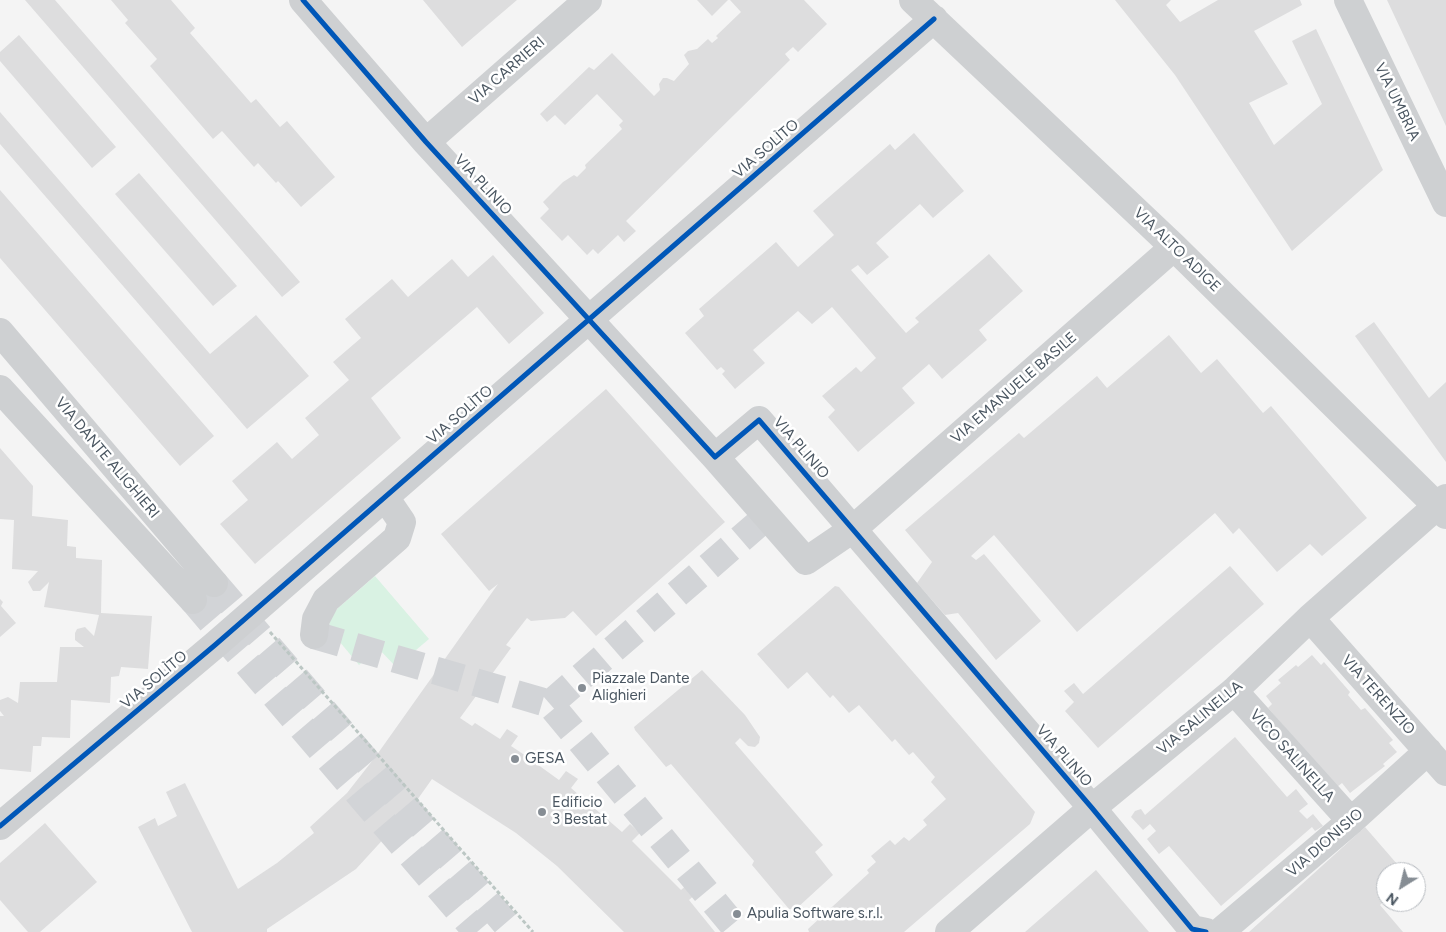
<!DOCTYPE html>
<meta charset="utf-8">
<style>
body{margin:0}
#map{position:relative;width:1446px;height:932px;overflow:hidden;background:#f4f4f4;font-family:Figtree,sans-serif}
canvas{display:block}
.north{position:absolute;left:1376px;top:862px;width:50px;height:50px;box-sizing:border-box;background:#fff;border:1px solid #b7bbc0;border-radius:50%;rotate:216deg;font-size:14px;font-weight:700;line-height:20px;text-align:center;color:#4a5661}
.north::after{content:'';display:block;margin:auto;width:18px;height:22px;background:#868d94;clip-path:polygon(50% 0,100% 100%,50% 72%,0 100%)}
</style>
<div id="map">
<canvas width="1446" height="932"></canvas>
<div class="north">N</div>
</div>
<script>
const context = document.querySelector('canvas').getContext('2d');
context.lineJoin = 'round';
function fill(path, color) { context.fillStyle = color; context.fill(path, 'evenodd'); }
const poly = rows => new Path2D(rows.map(r => 'M' + r).join(''));
function trace(path, color, width, dash) { context.strokeStyle = color; context.lineWidth = width; context.lineCap = dash ? 'butt' : 'round'; context.setLineDash(dash || []); context.stroke(path); }
function write(font, color, halo, rows, align = 'center') {
  context.font = font + ' Figtree,sans-serif'; context.lineWidth = 5; context.setLineDash([]); context.textBaseline = 'middle'; context.strokeStyle = halo; context.fillStyle = color; for (const [text, x, y, turn = 0] of rows) {
    context.save(); context.translate(x, y); context.rotate((+turn || 0) * Math.PI / 180); context.textAlign = isNaN(turn) ? turn : align; if (halo) context.strokeText(text, 0, 0); context.fillText(text, 0, 0); context.restore();
  }
}
fill(poly([
 [375,576,429,639,396,667,378,648,359,665,329,629,330,618,338,608]
]), '#d9f2e3');
fill(poly([
 [25,0,55,0,300,282,282,297],
 [111,0,171,0,195,28,190,33,251,103,256,99,280,127,287,121,335,177,301,207,278,181,276,183,258,163,254,167,222,131,213,139,150,66,157,59,125,23,128,20],
 [423,0,517,0,462,47],
 [697,0,728,0,712,16],
 [730,0,804,0,827,24,798,52,793,47,785,54,790,60,626,221,636,231,624,242,618,235,598,254,593,249,587,255,568,235,562,241,540,218,549,209,543,202,563,182,574,175,577,177,586,168,585,165,622,129,619,125,623,121,597,94,565,125,555,115,547,122,540,114,589,67,594,70,612,53,654,96,660,90,659,84,663,78,667,78,674,81,689,64,684,55,688,51,697,49,708,39,712,43,718,38,716,36,741,12],
 [1115,0,1171,0,1166,5,1180,22,1218,0,1300,0,1302,5,1254,31,1288,84,1249,103,1274,145,1322,104,1292,41,1316,29,1383,170,1292,251,1175,75],
 [1387,0,1446,0,1446,126],
 [19,35,116,147,92,168,0,61,0,52],
 [0,112,210,354,256,315,309,376,247,429,0,144],
 [914,133,964,191,933,218,920,204,876,243,889,257,867,275,858,265,851,270,906,333,919,322,915,318,989,254,1023,291,979,330,987,340,942,379,929,364,902,388,915,403,858,452,828,417,835,410,822,396,856,367,861,372,876,358,832,307,812,324,798,311,753,350,765,363,735,389,722,374,725,371,721,367,717,370,685,333,704,316,699,309,776,242,798,267,834,235,813,211,890,144,895,150],
 [139,173,237,286,213,306,115,194],
 [0,190,214,436,180,466,0,258],
 [493,255,544,313,509,344,477,307,371,398,401,438,255,564,220,524,248,500,232,481,277,442,292,459,319,435,305,418,349,380,333,362,361,338,345,319,392,279,408,297,452,259,468,277],
 [1374,322,1429,398,1446,382,1446,462,1355,336],
 [1169,335,1201,373,1217,359,1263,413,1271,406,1367,518,1322,556,1310,544,1277,572,1239,528,1233,534,1215,513,1077,632,994,535,971,556,976,560,984,554,1041,621,996,660,958,613,945,615,917,583,932,562,905,530,1019,433,1024,438,1097,376,1107,388],
 [606,389,725,522,596,636,573,611,565,618,531,621,527,618,506,645,511,648,460,718,472,726,475,723,500,739,507,729,518,736,511,746,523,754,559,780,566,771,578,779,571,788,622,832,630,824,640,833,632,841,681,890,689,883,698,892,689,900,715,932,624,932,557,866,516,833,432,779,410,810,356,869,267,929,267,932,192,932,138,827,155,818,158,826,177,816,166,792,185,783,238,889,277,863,314,833,310,827,347,793,376,756,498,584,489,591,441,534],
 [0,448,33,486,32,516,68,520,67,546,76,547,76,558,102,560,101,613,152,616,148,669,121,667,119,676,111,677,110,703,71,700,70,738,42,737,41,746,33,746,31,772,0,769,0,716,4,716,0,711,0,700,8,697,18,703,20,682,57,682,60,647,84,647,75,640,75,633,77,629,85,627,94,636,99,615,44,607,49,582,40,591,33,591,28,582,38,571,12,569,14,520,0,519],
 [1230,566,1264,604,1098,748,1065,711,1074,702,1064,691,1074,683,1083,694],
 [835,586,839,587,1035,812,1030,824,904,932,809,932,808,929,869,873,867,870,876,862,871,856,890,840,895,845,904,837,909,841,927,825,923,820,946,799,931,782,935,777,913,752,909,755,895,739,892,742,859,705,849,713,833,695,830,698,807,672,788,689,757,654],
 [0,599,3,602,1,606,16,623,0,637],
 [1312,655,1321,665,1324,662,1350,692,1348,695,1361,710,1365,708,1393,740,1389,743,1397,752,1383,764,1385,766,1350,793,1342,783,1337,787,1268,708,1272,704,1266,696,1281,683,1278,680,1296,665,1298,667],
 [702,670,745,715,760,737,759,743,755,747,748,746,740,738,735,743,823,845,815,852,833,875,796,909,789,909,752,865,754,861,671,764,666,767,635,730,634,727],
 [1235,737,1287,797,1296,789,1308,804,1299,811,1307,819,1313,814,1323,826,1315,831,1312,827,1221,906,1169,846,1159,854,1147,839,1156,831,1150,824,1143,830,1131,817,1135,811,1141,809,1145,815],
 [45,823,97,882,40,932,28,932,0,900,0,863],
 [1365,827,1404,872,1386,872,1386,899,1380,905,1403,932,1249,932],
 [1096,870,1149,932,1025,932]
]), '#ddddde');
trace(poly([
 [214,583,513,932],
 [193,600,477,932],
 [314,635,550,704,739,932],
 [550,704,766,517]
]), '#d2d4d7', 28, [28, 14]);
trace(poly([
 [270,632,533,932]
]), '#bcc7c4', 3, [4, 2.5]);
trace(poly([
 [303,0,426,142,715,457,759,420,1092,808,1192,929,1206,932],
 [913,0,1174,247,1446,515],
 [1348,0,1446,203],
 [426,142,588,0],
 [0,332,214,583],
 [0,389,193,600],
 [715,457,806,561,853,529,1174,247],
 [1310,618,1446,772],
 [314,635,316,619,326,600,397,538,402,522,385,497],
 [1234,691,1351,821],
 [0,826,215,645,934,19],
 [949,932,1092,808,1234,691,1310,618,1446,498],
 [1220,932,1351,821,1428,751]
]), '#ced0d2', 28);
trace(poly([
 [303,0,426,142,715,457,759,420,1092,808,1192,929,1206,932],
 [0,826,215,645,934,19]
]), '#0057b8', 5);
for (const [x, y, r, color] of [
 [582,688,5,"#868d94"],
 [515,759,5,"#868d94"],
 [542,812,5,"#868d94"],
 [737,914,5,"#868d94"]
]) { const dot = new Path2D(); dot.arc(x, y, r, 0, 2 * Math.PI); context.fillStyle = color; context.fill(dot); trace(dot, '#fff', 2); }
write('15px', '#4a5661', '#fff', [
 ["VIA CARRIERI",507,71,-41],
 ["VIA UMBRIA",1397,102,64],
 ["VIA SOLÌTO",766,149,-41],
 ["VIA PLINIO",483,185,47],
 ["VIA ALTO ADIGE",1177,250,44],
 ["VIA EMANUELE BASILE",1014,388,-41],
 ["VIA SOLÌTO",460,415,-41],
 ["VIA PLINIO",801,448,49],
 ["VIA DANTE ALIGHIERI",107,458,50],
 ["VIA SOLÌTO",154,680,-40],
 ["VIA TERENZIO",1378,695,48],
 ["VIA SALINELLA",1200,718,-40],
 ["VIA PLINIO",1064,756,49],
 ["VICO SALINELLA",1292,756,48],
 ["VIA DIONISIO",1325,843,-41]
]);
write('15px', '#4a5661', '#fff', [
 ["Piazzale Dante",592,679],
 ["Alighieri",592,696],
 ["GESA",525,759],
 ["Edificio",552,803],
 ["3 Bestat",552,820],
 ["Apulia Software s.r.l.",747,914]
], 'left');
</script>
